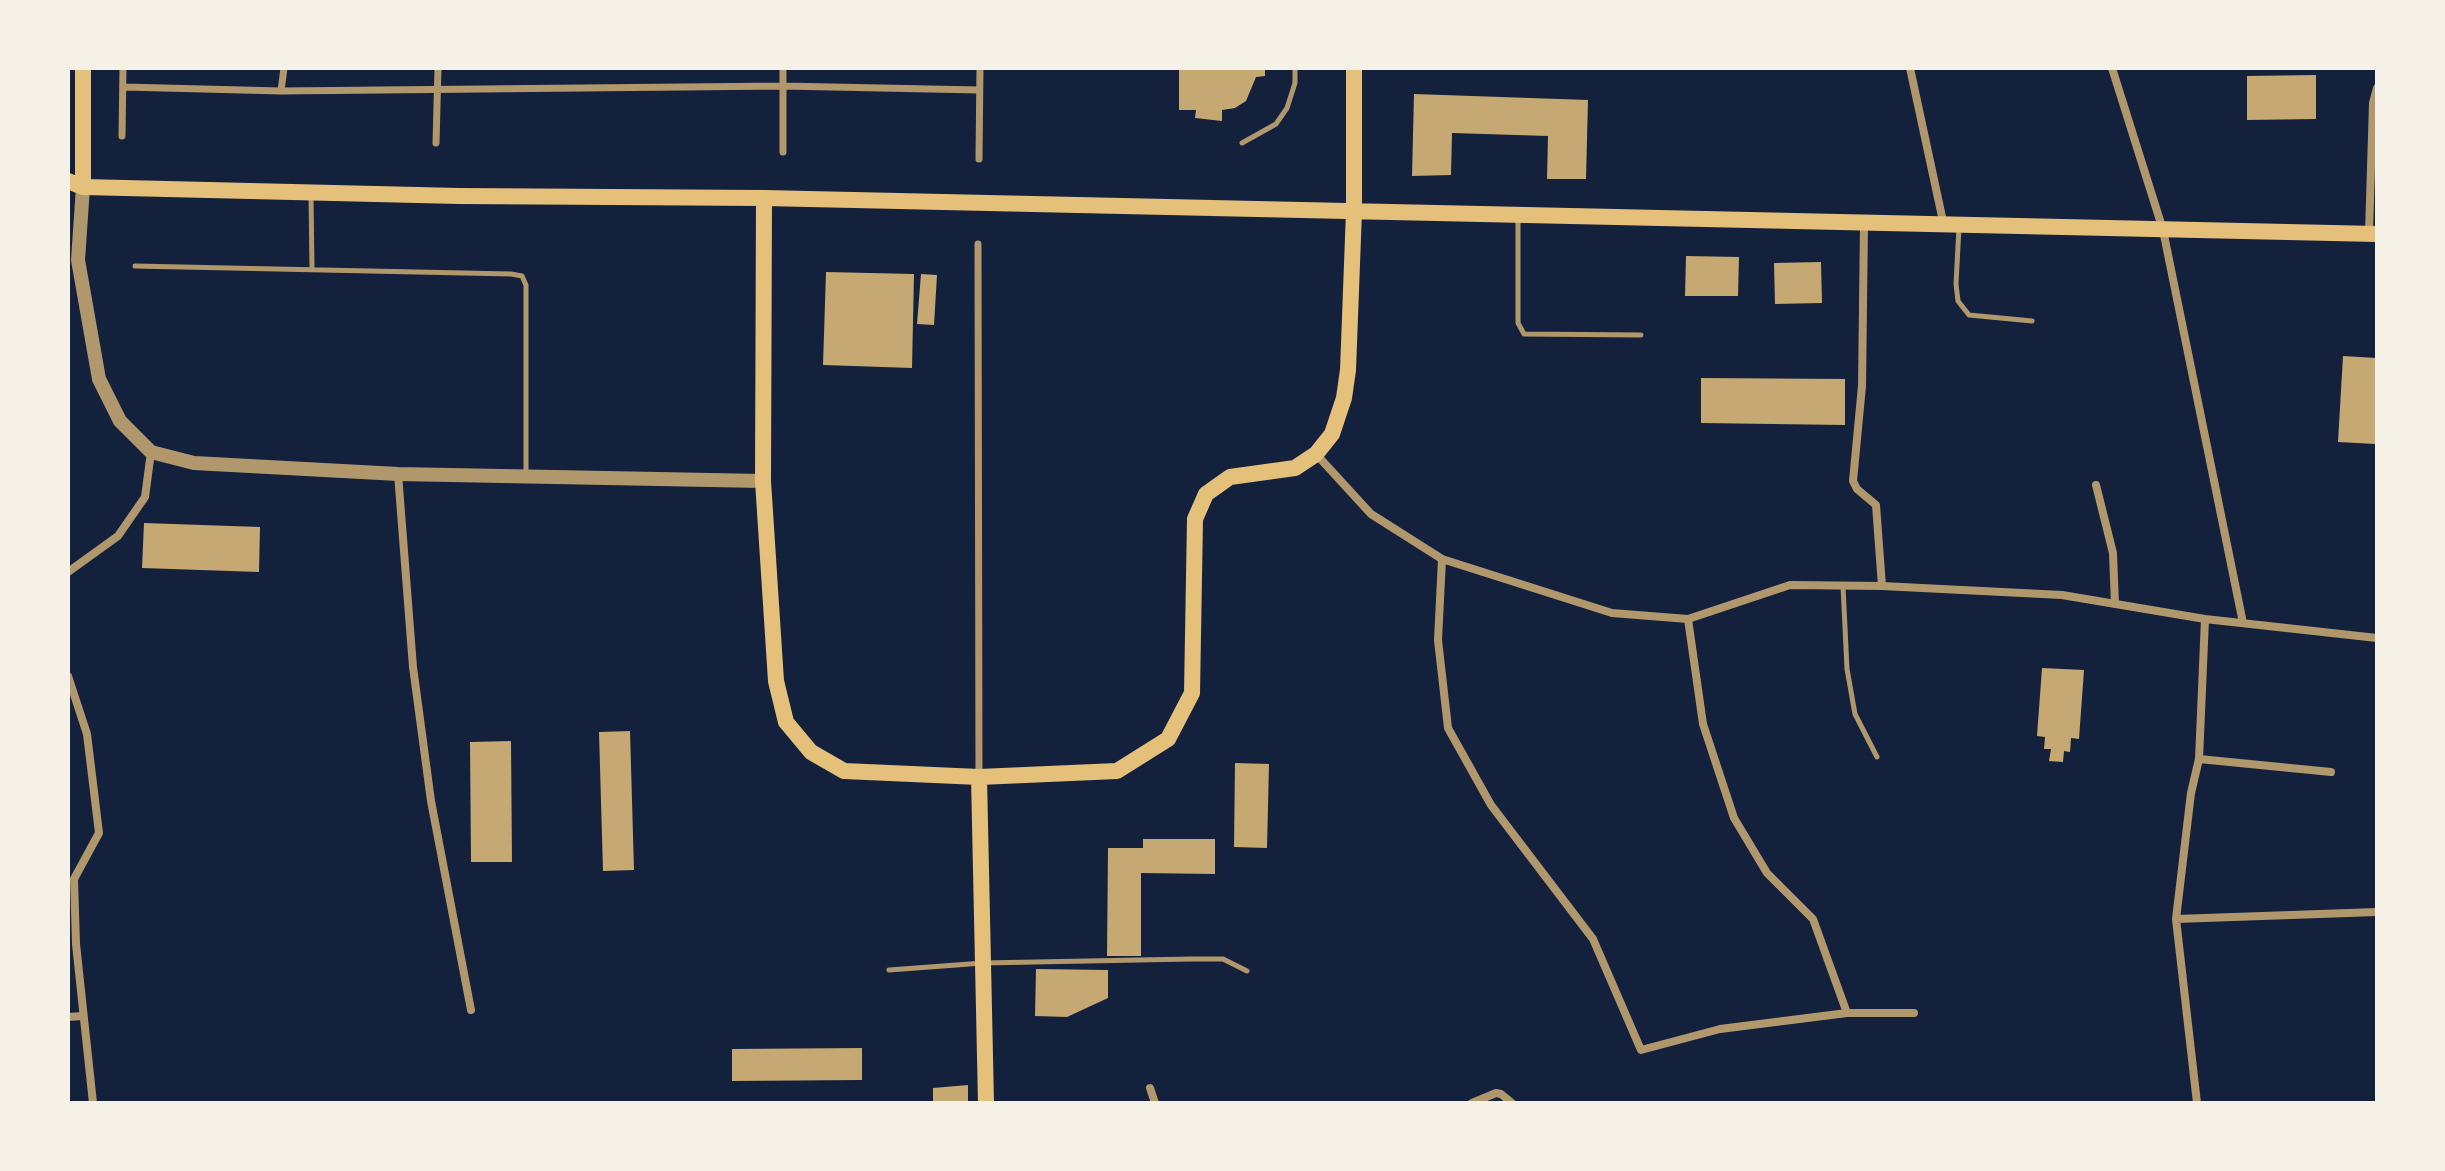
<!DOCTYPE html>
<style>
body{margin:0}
#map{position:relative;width:2445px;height:1171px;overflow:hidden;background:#14213d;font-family:"Alegreya Sans",sans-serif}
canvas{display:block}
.frame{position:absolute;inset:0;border:70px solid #f6f1e7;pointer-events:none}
</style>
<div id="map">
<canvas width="2445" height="1171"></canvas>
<div class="frame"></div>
</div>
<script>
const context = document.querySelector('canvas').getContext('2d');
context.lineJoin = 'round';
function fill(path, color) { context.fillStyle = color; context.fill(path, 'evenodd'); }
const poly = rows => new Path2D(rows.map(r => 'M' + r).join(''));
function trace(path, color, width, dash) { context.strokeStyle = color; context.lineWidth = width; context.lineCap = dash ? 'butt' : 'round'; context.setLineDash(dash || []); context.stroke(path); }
fill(poly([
 [1179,68,1265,68,1265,76,1256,77,1246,101,1235,108,1222,110,1222,121,1195,118,1196,110,1179,110],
 [2316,75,2316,119,2247,120,2247,76],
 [1414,94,1588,100,1586,179,1547,179,1548,136,1452,133,1451,175,1412,176],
 [1686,256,1739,257,1738,296,1685,296],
 [1821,262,1822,303,1775,304,1774,263],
 [826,272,914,274,912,368,823,365],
 [921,274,937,275,934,325,917,324],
 [2343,356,2377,358,2375,444,2338,442],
 [1701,378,1845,379,1845,425,1701,423],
 [144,523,260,527,259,572,142,568],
 [2042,668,2084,670,2079,739,2071,738,2070,752,2064,751,2063,762,2049,761,2051,749,2044,749,2045,737,2037,736],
 [630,731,634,870,603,871,599,732],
 [511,741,512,862,471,862,470,742],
 [1235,763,1269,764,1267,848,1234,847],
 [1143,839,1215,839,1215,874,1141,873,1141,956,1107,956,1108,848,1143,848],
 [1036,969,1108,970,1108,998,1067,1017,1035,1016],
 [862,1048,862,1080,732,1081,732,1049],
 [968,1085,968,1103,933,1103,933,1088]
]), '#c6a872');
trace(poly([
 [1242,143,1276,124,1287,108,1295,83,1295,68],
 [311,195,312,270],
 [1518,218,1518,323,1524,334,1641,335],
 [1959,227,1956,284,1958,301,1969,315,2032,321],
 [135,266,511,274,522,276,526,285,526,475],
 [1843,586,1847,669,1855,714,1877,757],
 [889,970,983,963,1191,959,1223,959,1247,971]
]), '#b1986c', 5);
trace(poly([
 [783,68,783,152],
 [124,87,281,91,783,86,979,90],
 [281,91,284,68],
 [122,136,123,68],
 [436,143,438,68],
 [979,159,980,68],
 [978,244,979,777]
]), '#b1986c', 7);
trace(poly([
 [1910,68,1944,226],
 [2112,68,2163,230,2243,623],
 [1864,224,1862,386,1853,481,1857,489,1876,505,1882,586],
 [2369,233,2373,103,2377,88],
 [1316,454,1371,514,1442,559,1612,613,1688,619,1790,585,1882,586,2062,595,2205,619,2377,638],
 [398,474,413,667,431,801,471,1010],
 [2096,485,2113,553,2115,604],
 [1442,559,1438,640,1448,728,1491,805,1593,939,1641,1050,1720,1029,1847,1013,1914,1013],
 [68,572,118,536,145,497,151,452],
 [1688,619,1703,724,1734,818,1767,873,1813,919,1847,1013],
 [68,676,87,734,99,833,74,879,76,944,93,1103],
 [2199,759,2331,772],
 [2176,919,2377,912],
 [68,1017,83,1016],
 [1150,1088,1155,1103],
 [1472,1103,1496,1093,1501,1094,1512,1103],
 [2197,1103,2176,919,2191,793,2199,759,2205,619]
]), '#b1986c', 8);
trace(poly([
 [83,187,78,260,99,379,120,421,151,452,194,463,398,474,763,481]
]), '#b1986c', 14);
trace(poly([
 [68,181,83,187,459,196,764,198,2377,234],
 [83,187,83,68],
 [764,198,763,481,776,681,786,722,811,752,844,771,979,777,1117,771,1168,739,1192,693,1195,519,1206,494,1230,477,1295,468,1316,454,1332,434,1344,398,1348,370,1354,211,1354,68],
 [979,777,986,1103]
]), '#e5c07b', 16);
</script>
